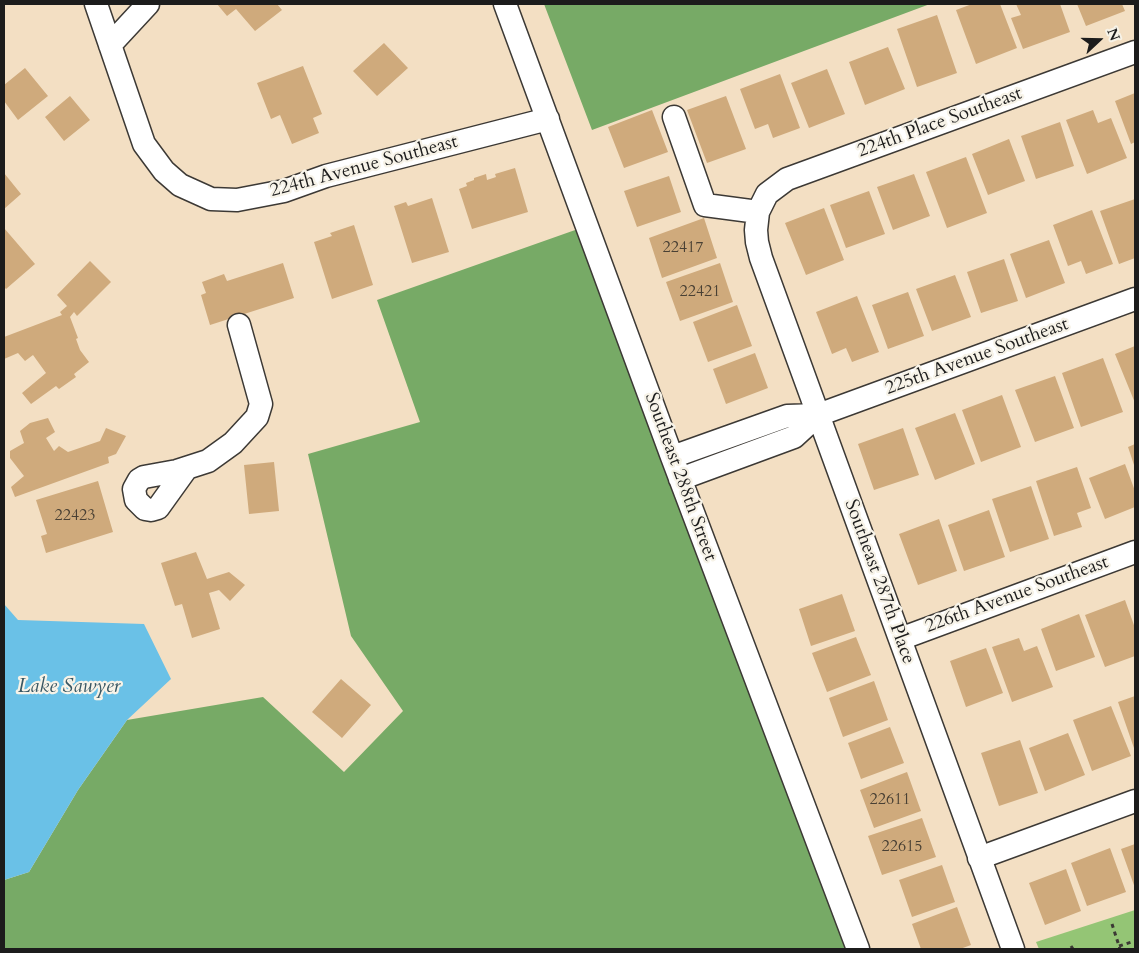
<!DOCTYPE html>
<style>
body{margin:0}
#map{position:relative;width:1139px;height:953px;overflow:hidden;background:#f3dfc3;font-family:Cardo,serif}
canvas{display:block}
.frame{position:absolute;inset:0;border:5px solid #1c1c1c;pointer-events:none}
.north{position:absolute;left:1074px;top:15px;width:50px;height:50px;-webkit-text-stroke:4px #f7f3e8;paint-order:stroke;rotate:69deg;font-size:14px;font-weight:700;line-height:20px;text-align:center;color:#1c1c1c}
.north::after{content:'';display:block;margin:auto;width:18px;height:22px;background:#1c1c1c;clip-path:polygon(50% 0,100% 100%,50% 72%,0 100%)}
</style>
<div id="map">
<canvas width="1139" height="953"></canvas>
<div class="frame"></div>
<div class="north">N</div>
</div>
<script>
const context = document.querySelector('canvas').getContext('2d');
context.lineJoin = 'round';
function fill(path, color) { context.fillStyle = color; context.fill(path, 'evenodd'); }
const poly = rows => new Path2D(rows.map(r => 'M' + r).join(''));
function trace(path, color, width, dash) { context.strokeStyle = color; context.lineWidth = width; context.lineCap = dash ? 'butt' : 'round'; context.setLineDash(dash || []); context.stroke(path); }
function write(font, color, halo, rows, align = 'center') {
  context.font = font + ' Cardo,serif'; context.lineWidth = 4.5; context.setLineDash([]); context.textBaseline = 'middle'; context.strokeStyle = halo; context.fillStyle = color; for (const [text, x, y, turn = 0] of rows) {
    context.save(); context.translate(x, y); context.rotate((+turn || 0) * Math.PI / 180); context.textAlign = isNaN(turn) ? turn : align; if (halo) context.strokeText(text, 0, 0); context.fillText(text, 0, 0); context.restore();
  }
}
fill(poly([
 [1135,910,1135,949,1039,949,1036,942]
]), '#94c575');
fill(poly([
 [544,4,930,4,592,130],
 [578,229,846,949,4,949,4,880,29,872,78,790,127,720,263,697,344,772,403,711,351,636,308,454,420,422,377,300]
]), '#7a6');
fill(poly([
 [4,604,18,620,144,624,171,679,127,720,78,790,29,872,4,880]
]), '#6ac1e7');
fill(poly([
 [217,4,277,4,282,10,255,31,236,9,227,16],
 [972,4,1000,4,1017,48,976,64,956,10],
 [1016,4,1060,4,1070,32,1023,49,1011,18,1021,15],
 [1077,4,1122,4,1125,11,1086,26],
 [937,15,957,73,917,87,897,29],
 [384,43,408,68,377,96,353,71],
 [888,47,905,89,865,105,849,62],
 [303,66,322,114,313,118,319,133,292,144,280,115,271,119,257,83],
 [25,68,48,96,18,120,4,101,4,85],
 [827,69,845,114,809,128,791,83],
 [780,74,800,128,773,138,768,124,755,129,740,89],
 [1135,93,1135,142,1131,144,1115,101],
 [70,96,90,120,64,141,45,117],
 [726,96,746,149,707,163,687,110],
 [652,110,668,152,624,168,608,127],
 [1093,110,1098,123,1111,118,1127,158,1087,174,1066,120],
 [1060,122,1074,166,1036,179,1021,136],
 [1009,139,1025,181,988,195,972,154],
 [966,157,987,213,947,228,926,172],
 [515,168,528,212,472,229,459,189,467,186,466,183,474,180,474,178,486,174,487,180,496,177,495,174],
 [4,173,21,194,4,209],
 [914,174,930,216,893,230,877,187],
 [669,176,681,212,637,227,624,191],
 [869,191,885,234,846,248,830,205],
 [432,198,449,252,412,263,394,206,406,202,408,206],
 [1135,199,1135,258,1119,264,1100,211],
 [824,208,844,260,806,275,785,223],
 [1092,210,1113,264,1086,274,1081,261,1068,266,1053,225],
 [704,218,717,258,662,278,649,238],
 [354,225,373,285,332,299,314,242,332,236,330,233],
 [4,228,35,264,6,289,4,287],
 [1049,240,1065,283,1026,298,1010,254],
 [1004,259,1018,301,981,313,967,272],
 [90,261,111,282,77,316,74,312,70,317,78,338,76,339,80,350,89,362,74,374,76,377,59,389,56,386,31,404,22,393,46,373,33,355,25,361,18,353,4,359,4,337,62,315,60,312,67,306,57,295],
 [283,263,294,298,210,325,201,295,206,293,202,282,224,274,227,281],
 [720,263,733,302,680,321,666,282],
 [955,275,971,317,932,331,916,289],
 [908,292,924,336,888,349,872,305],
 [857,296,879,352,852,362,846,348,832,354,816,312],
 [737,305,752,346,708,362,693,322],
 [1135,346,1135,403,1115,354],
 [755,353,768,388,726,404,713,369],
 [1103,358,1123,412,1081,427,1062,373],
 [1055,376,1074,428,1035,442,1015,390],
 [1002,395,1021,447,981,462,962,410],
 [955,413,975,464,935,480,915,428],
 [48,418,55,432,46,438,54,451,59,446,68,452,100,441,106,428,126,436,116,454,108,457,109,463,15,497,11,487,24,476,10,458,10,451,24,443,20,431,30,423],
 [903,428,919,475,874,490,858,444],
 [1135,444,1135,468,1128,447],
 [274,462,279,511,249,514,244,465],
 [1125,464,1135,491,1135,507,1105,519,1089,478],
 [1077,467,1091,508,1077,513,1082,527,1054,536,1036,481],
 [98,481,113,532,46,553,41,536,47,534,36,500],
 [1031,486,1049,539,1010,552,992,499],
 [989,510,1005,557,964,571,948,525],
 [939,519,957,571,918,585,899,534],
 [196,552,207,579,229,572,245,585,230,601,219,590,209,593,220,629,192,638,182,604,175,606,161,563],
 [842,594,855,631,811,646,799,609],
 [1125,600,1135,628,1135,656,1105,667,1085,615],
 [1079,614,1095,657,1056,671,1041,629],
 [856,637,871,675,827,692,812,653],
 [1019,638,1024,651,1037,646,1053,687,1012,702,992,647],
 [986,648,1003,693,966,707,950,661],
 [341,679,371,705,342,738,312,712],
 [874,681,888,720,843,737,829,698],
 [1135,696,1135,751,1118,702],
 [1111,706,1131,756,1092,771,1073,720],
 [890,727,904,763,861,779,848,743],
 [1068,733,1085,775,1045,791,1029,748],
 [1020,740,1038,793,999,806,981,753],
 [907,772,921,811,874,828,860,790],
 [922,818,936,857,882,875,868,836],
 [1135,844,1135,888,1121,849],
 [1110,848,1126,892,1087,906,1071,863],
 [942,865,955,902,912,917,899,880],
 [1066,869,1081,911,1045,925,1029,883],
 [957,907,971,945,960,949,921,949,912,924]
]), '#cfaa7c');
const minor = poly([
 [96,4,144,144,164,171,180,185,211,199,237,200,284,191,326,176,548,119],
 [505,4,672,457,858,949],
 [110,45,148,4],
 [674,117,705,205,758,212],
 [818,415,1135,299],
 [672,457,787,416,818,415,794,437,680,479],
 [186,469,158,508,151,510,145,509,136,500,134,489,139,480,144,477,177,471,208,461,233,443,257,417,261,404,239,325],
 [900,639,1135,552],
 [979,858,1135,801],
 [1013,949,761,258,757,242,756,230,758,212,767,194,787,179,1135,52]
]);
trace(minor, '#3c3935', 25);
trace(poly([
 [1112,924,1120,949],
 [1071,946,1073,949],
 [1119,946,1135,941]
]), '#3c3935', 3, [4, 4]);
trace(minor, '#fff', 22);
write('16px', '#494034', null, [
 ["22417",683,248],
 ["22421",700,292],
 ["22423",75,516],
 ["22611",890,800],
 ["22615",902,847]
]);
write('19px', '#1c1c1c', '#f7f3e8', [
 ["224th Place Southeast",940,123,-20],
 ["224th Avenue Southeast",364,167,-15],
 ["225th Avenue Southeast",977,357,-20],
 ["Southeast 288th Street",680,477,70],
 ["Southeast 287th Place",879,582,70],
 ["226th Avenue Southeast",1017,595,-20]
]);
write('italic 20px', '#375663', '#f7f3e8', [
 ["Lake Sawyer",69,687]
]);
</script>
